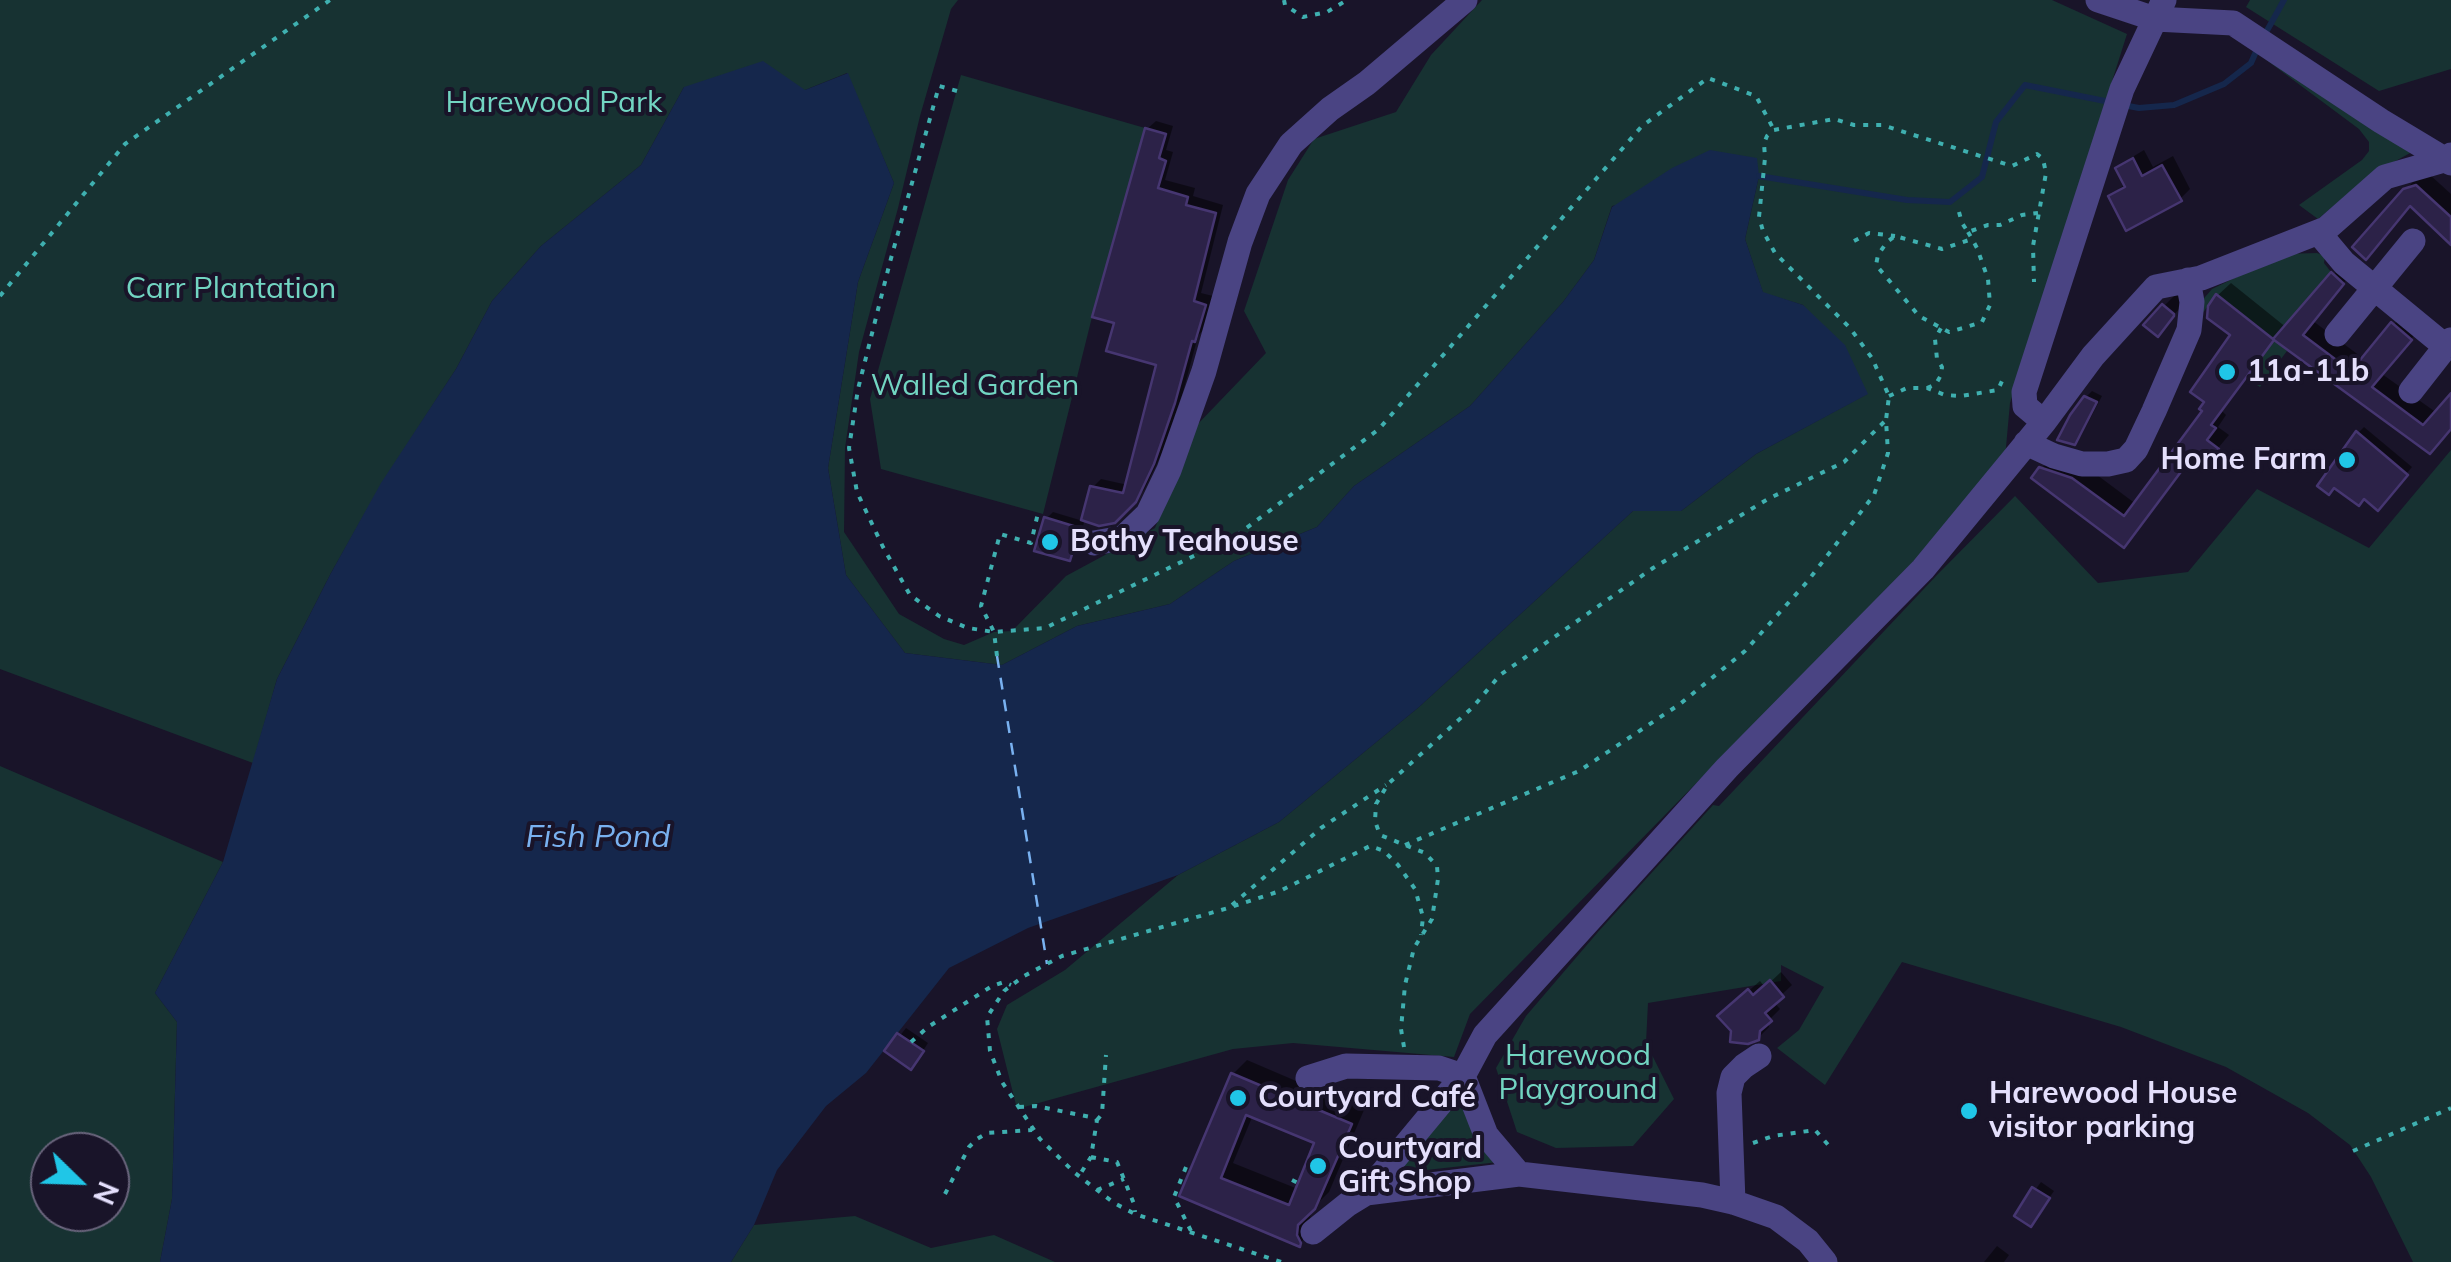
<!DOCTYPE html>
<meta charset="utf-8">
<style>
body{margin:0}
#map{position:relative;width:2451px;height:1262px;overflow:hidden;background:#191429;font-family:Mulish,sans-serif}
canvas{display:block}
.north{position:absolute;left:30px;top:1132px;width:100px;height:100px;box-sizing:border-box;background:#191429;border:2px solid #6a657d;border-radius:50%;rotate:113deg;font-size:28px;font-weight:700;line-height:40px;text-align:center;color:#e4dffc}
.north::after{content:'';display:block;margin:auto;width:35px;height:45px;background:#20c6e7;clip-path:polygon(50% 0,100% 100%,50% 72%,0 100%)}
</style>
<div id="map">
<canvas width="2451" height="1262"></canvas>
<div class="north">N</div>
</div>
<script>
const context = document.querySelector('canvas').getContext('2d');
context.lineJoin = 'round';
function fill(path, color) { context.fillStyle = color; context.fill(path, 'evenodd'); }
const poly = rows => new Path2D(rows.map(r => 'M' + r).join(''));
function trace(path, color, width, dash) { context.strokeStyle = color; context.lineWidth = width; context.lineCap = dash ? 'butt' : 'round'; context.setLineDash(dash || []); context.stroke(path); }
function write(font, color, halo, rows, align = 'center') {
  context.font = font + ' Mulish,sans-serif'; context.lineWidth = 8; context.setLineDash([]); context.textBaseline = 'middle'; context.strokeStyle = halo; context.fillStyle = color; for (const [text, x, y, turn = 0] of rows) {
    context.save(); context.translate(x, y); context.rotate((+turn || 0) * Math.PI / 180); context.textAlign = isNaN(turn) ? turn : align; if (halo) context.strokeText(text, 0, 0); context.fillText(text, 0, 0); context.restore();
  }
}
fill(poly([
 [0,0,958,0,951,9,920,116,898,208,859,352,845,448,844,532,899,614,944,639,964,645,994,632,1012,631,1066,576,1155,528,1195,427,1266,353,1244,311,1288,180,1314,139,1396,112,1431,55,1482,0,2052,0,2127,34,2010,403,2004,469,1470,1014,1454,1057,1293,1043,1233,1049,1017,1109,997,1029,1007,1005,1065,970,1178,875,1279,822,1419,707,1633,511,1681,511,1756,454,1867,394,1803,305,1763,293,1745,239,1759,176,1612,206,1594,260,1563,302,1470,406,1354,486,1317,527,1234,561,1170,604,1077,626,1002,665,905,653,846,575,828,468,858,282,894,183,847,73,805,90,684,87,641,165,541,246,492,301,456,369,382,483,331,573,277,679,253,763,0,669],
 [2250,0,2451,0,2451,69,2379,91,2246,7],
 [2269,55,2412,152,2370,175,2318,219,2299,205,2362,160,2369,151,2369,142,2359,129,2265,59],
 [961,75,1145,128,1092,317,1043,514,881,469,870,399],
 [2317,253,2325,256,2324,263,2331,272,2274,339,2287,351,2260,387,2246,378,2265,352,2252,343,2260,329,2216,295,2202,314,2199,304,2212,289,2284,254],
 [2451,450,2451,1262,2413,1262,2371,1177,2350,1145,2308,1113,2226,1067,2121,1027,1902,962,1825,1085,1777,1048,1799,1030,1824,987,1781,965,1781,981,1648,1003,1646,1043,1674,1099,1633,1146,1556,1148,1517,1132,1496,1068,1526,1016,1598,932,1713,805,1719,806,1937,575,2015,496,2098,583,2188,572,2257,489,2369,548],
 [0,766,223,862,155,993,177,1022,172,1199,160,1262,0,1262],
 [50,1152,110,1152,110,1212,50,1212],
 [1456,1094,1499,1162,1399,1173,1397,1166],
 [855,1216,931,1248,994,1235,1055,1262,731,1262,754,1225]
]), '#173232');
fill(poly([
 [763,61,805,90,848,73,894,183,858,282,828,468,846,575,905,653,1002,665,1077,626,1170,604,1234,561,1317,527,1354,486,1470,406,1563,302,1594,260,1612,207,1672,168,1710,150,1757,158,1759,176,1745,239,1763,292,1803,305,1845,345,1868,394,1756,454,1681,511,1633,511,1419,707,1279,822,1178,875,1028,928,949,968,866,1073,826,1106,777,1170,754,1225,731,1262,160,1262,172,1199,177,1022,155,993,223,862,277,679,331,573,381,483,456,369,492,301,541,246,641,165,684,87]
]), '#15274c');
fill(poly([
 [1156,121,1173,126,1166,150,1173,152,1165,180,1195,188,1193,196,1223,205,1201,293,1213,296,1203,330,1198,336,1183,392,1162,453,1144,490,1114,520,1085,519,1076,552,1069,558,1046,519,1053,512,1083,521,1093,487,1101,479,1128,485,1159,363,1117,321,1147,129],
 [2144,150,2153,167,2173,156,2190,189,2180,199,2111,196,2126,183,2118,169,2129,159],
 [2429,174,2451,194,2451,242,2405,190,2418,177],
 [2345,262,2354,270,2313,321,2364,359,2405,312,2422,326,2382,374,2437,413,2451,396,2451,427,2442,438,2276,338,2222,411,2226,415,2218,427,2229,435,2204,465,2194,455,2136,532,2041,469,2054,456,2085,466,2136,504,2205,410,2234,335,2210,306,2218,295,2231,283,2287,328],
 [2178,292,2187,300,2158,333,2164,306],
 [2092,391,2102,396,2081,436,2074,442,2086,397],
 [2364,427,2412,467,2384,501,2365,496,2358,433],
 [1781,972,1792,985,1774,1002,1780,1009,1769,1020,1769,1027,1758,1038,1731,1006,1760,981,1765,987],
 [906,1028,928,1043,917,1060,888,1051],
 [1247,1060,1364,1110,1329,1192,1311,1210,1310,1220,1313,1230,1299,1244,1182,1195,1233,1074],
 [1253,1115,1318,1142,1298,1189,1233,1163],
 [2041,1182,2054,1191,2031,1224,2017,1215],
 [1997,1246,2009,1255,2004,1262,1984,1262]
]), '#0007');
trace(poly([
 [2264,36,2284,0],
 [2123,105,2139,108,2174,105,2224,84,2251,63,2258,47],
 [1759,176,1907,200,1950,202,1982,177,1996,122,2025,85,2110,102]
]), '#15274c', 6);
trace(poly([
 [997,656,1047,964]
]), '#79b1f0', 2.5, [12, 10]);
const building = poly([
 [1145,128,1166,134,1159,158,1166,161,1158,188,1188,197,1186,205,1216,213,1194,301,1206,305,1195,342,1192,341,1175,403,1154,464,1136,502,1115,523,1099,526,1081,520,1090,486,1123,493,1156,365,1106,351,1114,323,1092,317,1145,128],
 [2133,158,2142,176,2162,165,2182,201,2126,231,2108,196,2125,187,2115,168,2133,158],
 [2416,185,2451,217,2451,245,2410,206,2366,260,2352,247,2403,189,2416,185],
 [2331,272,2344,284,2303,335,2351,371,2391,322,2412,340,2372,387,2423,425,2451,393,2451,429,2430,454,2274,340,2211,425,2216,428,2207,440,2219,449,2205,468,2192,457,2124,548,2031,478,2039,467,2072,478,2124,516,2202,411,2199,409,2204,402,2190,392,2230,335,2207,318,2208,306,2216,294,2273,339,2331,272],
 [2162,304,2174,314,2174,316,2158,337,2143,325,2162,304],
 [2084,396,2097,402,2075,445,2057,440,2070,415,2084,396],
 [2356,431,2408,475,2378,511,2364,499,2359,506,2334,488,2329,495,2317,486,2356,431],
 [1044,517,1080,528,1070,561,1034,551,1044,517],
 [1770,980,1784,997,1765,1013,1772,1021,1760,1031,1759,1040,1748,1044,1730,1042,1731,1031,1717,1016,1748,989,1753,995,1770,980],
 [897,1033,924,1051,911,1070,884,1051,897,1033],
 [1231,1073,1352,1124,1315,1209,1298,1225,1297,1235,1301,1243,1300,1247,1179,1196,1231,1073],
 [1246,1115,1314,1143,1289,1205,1221,1178,1246,1115],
 [2032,1187,2050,1198,2031,1227,2014,1216,2032,1187]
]);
fill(building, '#2c2248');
trace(building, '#463671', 2.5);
trace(poly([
 [1284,0,1285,5,1303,17,1327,12,1347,0],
 [957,91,939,86,890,262,858,389,849,448,857,492,883,547,910,595,939,616,968,628,994,632,1045,628,1237,535,1379,429,1642,126,1708,78,1756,96,1774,130],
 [1959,212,1962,223,1968,232,1988,225,2000,225,2022,215,2038,213],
 [1968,232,1972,239,1977,248,1988,279,1990,305,1982,322,1963,328,1949,332,1919,316,1876,265,1878,255,1887,242,1895,236,1942,249,1972,239],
 [1854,241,1869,233,1895,236],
 [0,296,125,144,330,0],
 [1927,388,1936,384,1941,375,1942,367,1937,359,1935,339,1941,328],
 [1889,396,1907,388,1927,388,1945,395,1961,396,1998,390,2002,381],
 [997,656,994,632,981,606,1000,534,1031,543,1038,513],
 [1405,845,1579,771,1680,704,1745,651,1807,582,1874,495,1888,453,1886,420,1889,396,1872,358,1850,328,1775,253,1763,231,1759,217,1765,158,1764,143,1767,136,1774,130,1834,119,1854,125,1882,125,2012,166,2037,154,2043,159,2046,173,2033,246,2034,282],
 [1232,905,1321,828,1386,785],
 [911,1042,928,1027,992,986,1004,982,1011,985],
 [1404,1047,1401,1029,1405,985,1414,948,1432,919,1438,879,1437,866,1425,853,1380,835,1375,821,1376,804,1388,784,1473,707,1500,675,1653,568,1768,499,1844,462,1886,420],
 [1019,1107,1036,1106,1095,1118,1097,1120,1091,1157,1079,1176],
 [1097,1120,1102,1114,1106,1055],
 [1753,1143,1773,1136,1815,1130,1830,1147],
 [2353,1151,2451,1108],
 [1091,1157,1117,1162,1134,1204,1135,1212],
 [1186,1167,1174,1197,1191,1231],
 [1292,1180,1298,1183],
 [1097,1190,1124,1179],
 [945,1194,969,1147,977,1139,987,1133,1032,1130],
 [1281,1262,1135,1214,1114,1203,1075,1173,1040,1139,1002,1082,990,1051,987,1017,1004,991,1024,976,1062,956,1228,908,1280,891,1370,846,1384,851,1398,865,1415,889,1423,917,1421,935]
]), '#3fb0b0', 4, [5, 8]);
trace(poly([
 [2098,0,2155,19,2233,23,2381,121,2451,163],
 [2318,232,2344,263,2445,346],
 [2337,334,2413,241],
 [2411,391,2451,340],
 [2044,422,2025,406,2024,392,2122,89,2164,0],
 [2026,443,2054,456,2082,464,2108,464,2126,460,2136,449,2154,411,2189,330,2192,302,2188,280],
 [1094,543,1123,538,1148,514,1169,470,1204,371,1240,242,1258,194,1291,144,1330,109,1367,83,1465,0],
 [1308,1078,1346,1066,1439,1068,1463,1076,1366,1193],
 [1733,1202,1729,1093,1733,1077,1744,1066,1759,1056],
 [1313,1232,1348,1204,1366,1193,1519,1174],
 [1825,1262,1808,1241,1776,1217,1733,1202,1702,1195,1519,1174,1486,1135,1463,1076,1485,1035,1727,768,1923,569,2044,422,2093,356,2156,287,2201,278,2326,229,2385,177,2444,160,2451,155]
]), '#4a4483', 25);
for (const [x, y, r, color] of [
 [2227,372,10,"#20c6e7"],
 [2347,460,10,"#20c6e7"],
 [1050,542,10,"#20c6e7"],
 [1238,1098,10,"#20c6e7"],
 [1969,1111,10,"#20c6e7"],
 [1318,1166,10,"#20c6e7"]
]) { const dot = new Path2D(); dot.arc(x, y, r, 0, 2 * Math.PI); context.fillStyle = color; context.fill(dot); trace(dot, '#191429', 4); }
write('30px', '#72d5c2', '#191429', [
 ["Harewood Park",554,103],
 ["Carr Plantation",231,289],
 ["Walled Garden",975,386],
 ["Harewood",1578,1056],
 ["Playground",1578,1090]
]);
write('bold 30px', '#e4dffc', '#191429', [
 ["11a-11b",2247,372],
 ["Home Farm",2327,460,"right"],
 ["Bothy Teahouse",1070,542],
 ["Harewood House",1989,1094],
 ["visitor parking",1989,1128],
 ["Courtyard Café",1258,1098],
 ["Courtyard",1338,1149],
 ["Gift Shop",1338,1183]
], 'left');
write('italic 32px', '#79b1f0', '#191429', [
 ["Fish Pond",598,837]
]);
</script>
